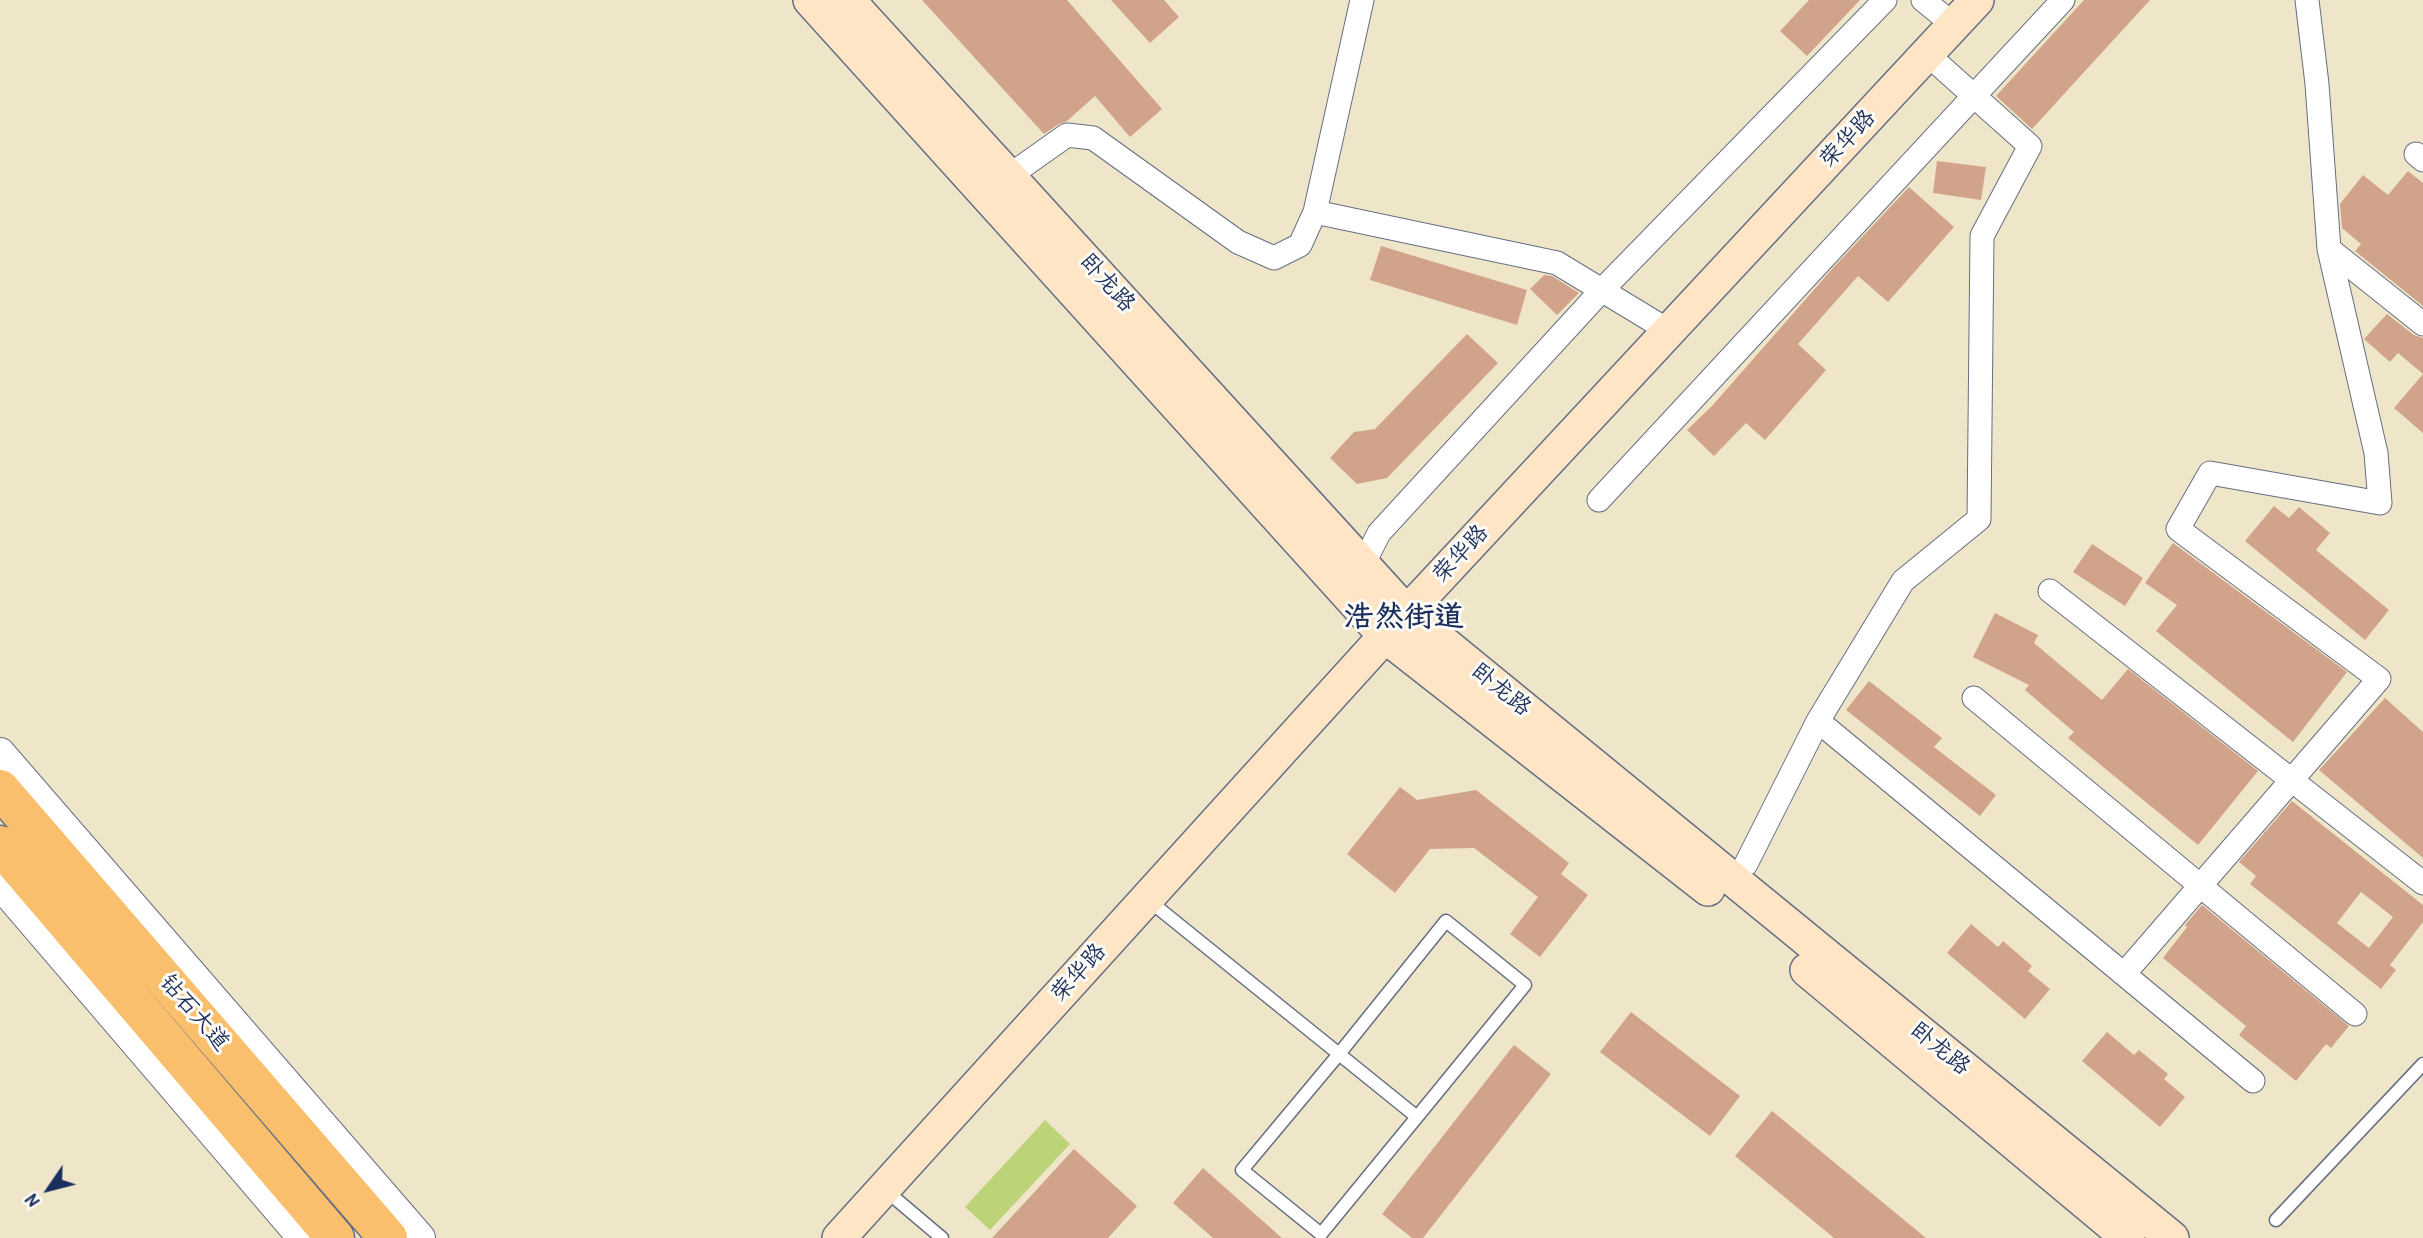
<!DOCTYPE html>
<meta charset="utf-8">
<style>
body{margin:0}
#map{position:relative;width:2423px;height:1238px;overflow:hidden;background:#efe6c9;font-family:"Patrick Hand",sans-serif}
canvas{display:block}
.north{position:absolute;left:14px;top:1154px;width:70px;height:70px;-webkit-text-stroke:5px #fdfcf7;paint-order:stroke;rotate:235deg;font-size:19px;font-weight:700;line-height:28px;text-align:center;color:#1b2f5e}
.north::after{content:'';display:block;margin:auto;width:24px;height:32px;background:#1b2f5e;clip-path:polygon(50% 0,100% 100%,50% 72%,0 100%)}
</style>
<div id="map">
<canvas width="2423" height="1238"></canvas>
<div class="north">N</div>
</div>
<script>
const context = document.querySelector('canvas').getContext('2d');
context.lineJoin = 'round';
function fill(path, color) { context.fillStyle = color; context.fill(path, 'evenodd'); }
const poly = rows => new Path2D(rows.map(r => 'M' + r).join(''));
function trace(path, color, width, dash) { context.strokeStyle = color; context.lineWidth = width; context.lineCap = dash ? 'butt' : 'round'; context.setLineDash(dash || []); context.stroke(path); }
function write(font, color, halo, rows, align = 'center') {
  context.font = font + ' "Patrick Hand","LXGW WenKai TC",sans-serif'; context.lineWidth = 6; context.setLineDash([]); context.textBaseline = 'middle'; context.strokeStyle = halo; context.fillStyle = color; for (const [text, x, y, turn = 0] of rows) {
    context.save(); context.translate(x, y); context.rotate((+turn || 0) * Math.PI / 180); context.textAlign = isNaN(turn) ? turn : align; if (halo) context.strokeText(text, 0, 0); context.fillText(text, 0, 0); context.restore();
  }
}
fill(poly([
 [1045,1120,1070,1144,990,1230,965,1207]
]), '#bdd377');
fill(poly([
 [922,0,1067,0,1162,109,1130,137,1095,96,1067,121,1059,124,1044,134],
 [1111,0,1164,0,1179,17,1150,43],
 [1809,0,1860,0,1807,56,1780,31],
 [2084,0,2150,0,2032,129,1996,96],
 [1937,161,1986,167,1981,200,1933,193],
 [2408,171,2423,183,2423,306,2355,251,2361,244,2342,228,2340,204,2363,175,2388,195],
 [1909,187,1954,227,1888,302,1858,276,1798,344,1826,370,1765,440,1746,423,1714,456,1687,430,1712,406,1833,268],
 [1381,246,1527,290,1517,325,1370,280],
 [1544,275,1552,276,1579,293,1557,315,1530,289],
 [2387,314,2414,335,2423,338,2423,433,2394,408,2423,374,2398,353,2390,362,2364,339],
 [1467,334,1498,363,1387,478,1357,484,1330,458,1354,432,1375,429],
 [2274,506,2289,518,2299,507,2330,533,2316,550,2389,610,2365,640,2245,541],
 [2173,543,2347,672,2293,742,2156,631,2177,605,2145,583],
 [2092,544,2143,578,2125,606,2073,572],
 [1995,613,2038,635,2034,643,2102,700,2128,669,2258,771,2198,845,2068,738,2074,732,2025,690,2029,685,1973,657],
 [1869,681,1942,738,1934,747,1996,795,1980,816,1846,710],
 [2385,698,2423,732,2423,858,2319,770],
 [1400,787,1417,800,1476,790,1569,863,1561,874,1588,895,1540,957,1510,934,1538,897,1474,848,1430,849,1395,893,1347,854],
 [2292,801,2423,905,2423,922,2390,965,2396,970,2381,989,2250,884,2256,876,2239,862],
 [2361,892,2393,917,2369,948,2337,923],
 [2202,905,2349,1026,2331,1048,2326,1044,2296,1081,2239,1035,2246,1026,2163,958,2187,927,2185,925],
 [1971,924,1998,947,2003,941,2032,966,2028,971,2050,989,2025,1019,1947,953],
 [1631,1012,1740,1096,1710,1136,1600,1052],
 [2107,1032,2134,1055,2139,1050,2168,1074,2164,1079,2185,1097,2160,1127,2082,1061],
 [1514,1045,1551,1074,1423,1238,1412,1238,1382,1214],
 [1772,1111,1926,1238,1834,1238,1735,1156],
 [1074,1149,1137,1206,1108,1238,992,1238],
 [1203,1168,1282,1238,1213,1238,1173,1203]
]), '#d1a38b');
const service = poly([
 [1147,899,1339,1054,1417,1117,1525,985,1446,921,1339,1054,1242,1170,1321,1234,1417,1117],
 [884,1189,942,1238],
 [2276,1220,2423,1064]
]);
const minor = poly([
 [1362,0,1315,212,1557,263,1669,331],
 [1923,0,1954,25],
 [2416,154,2423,160],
 [1009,176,1067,135,1093,138,1238,242,1274,258,1300,245,1315,212],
 [2329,249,2423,324],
 [1599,500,2063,0],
 [1363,565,1379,533,1602,290,1885,0],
 [2050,591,2423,883],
 [1974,698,2355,1014],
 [1818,721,2253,1081],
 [1746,864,1818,721,1903,581,1979,519,1982,236,2030,146,1927,54],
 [2124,974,2379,679,2178,529,2210,473,2380,503,2376,453,2329,249,2317,84,2307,0]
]);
const tertiary = poly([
 [0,753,420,1238],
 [0,884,303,1238]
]);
const secondary = poly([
 [810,0,1385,636,1708,889],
 [848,0,1407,613,2172,1238],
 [1807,970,2128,1238],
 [839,1238,1385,636,1977,0]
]);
const trunk = poly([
 [0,789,388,1238],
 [0,845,335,1238]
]);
trace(service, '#656f83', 15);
trace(minor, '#656f83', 25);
trace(tertiary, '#656f83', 32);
trace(secondary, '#656f83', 36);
trace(trunk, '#656f83', 41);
trace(service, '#fff', 12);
trace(minor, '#fff', 23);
trace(tertiary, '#fff', 30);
trace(secondary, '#fde5c5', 33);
trace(trunk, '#f9bf6d', 38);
write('23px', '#1b2f5e', '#fdfcf7', [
 ["荣华路",1848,139,-47],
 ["卧龙路",1107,283,48],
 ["荣华路",1461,554,-47],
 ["卧龙路",1501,690,39],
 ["荣华路",1079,973,-48],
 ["钻石大道",194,1013,49],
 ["卧龙路",1940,1049,39]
]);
write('bold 30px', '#1b2f5e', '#fdfcf7', [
 ["浩然街道",1404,618]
]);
</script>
